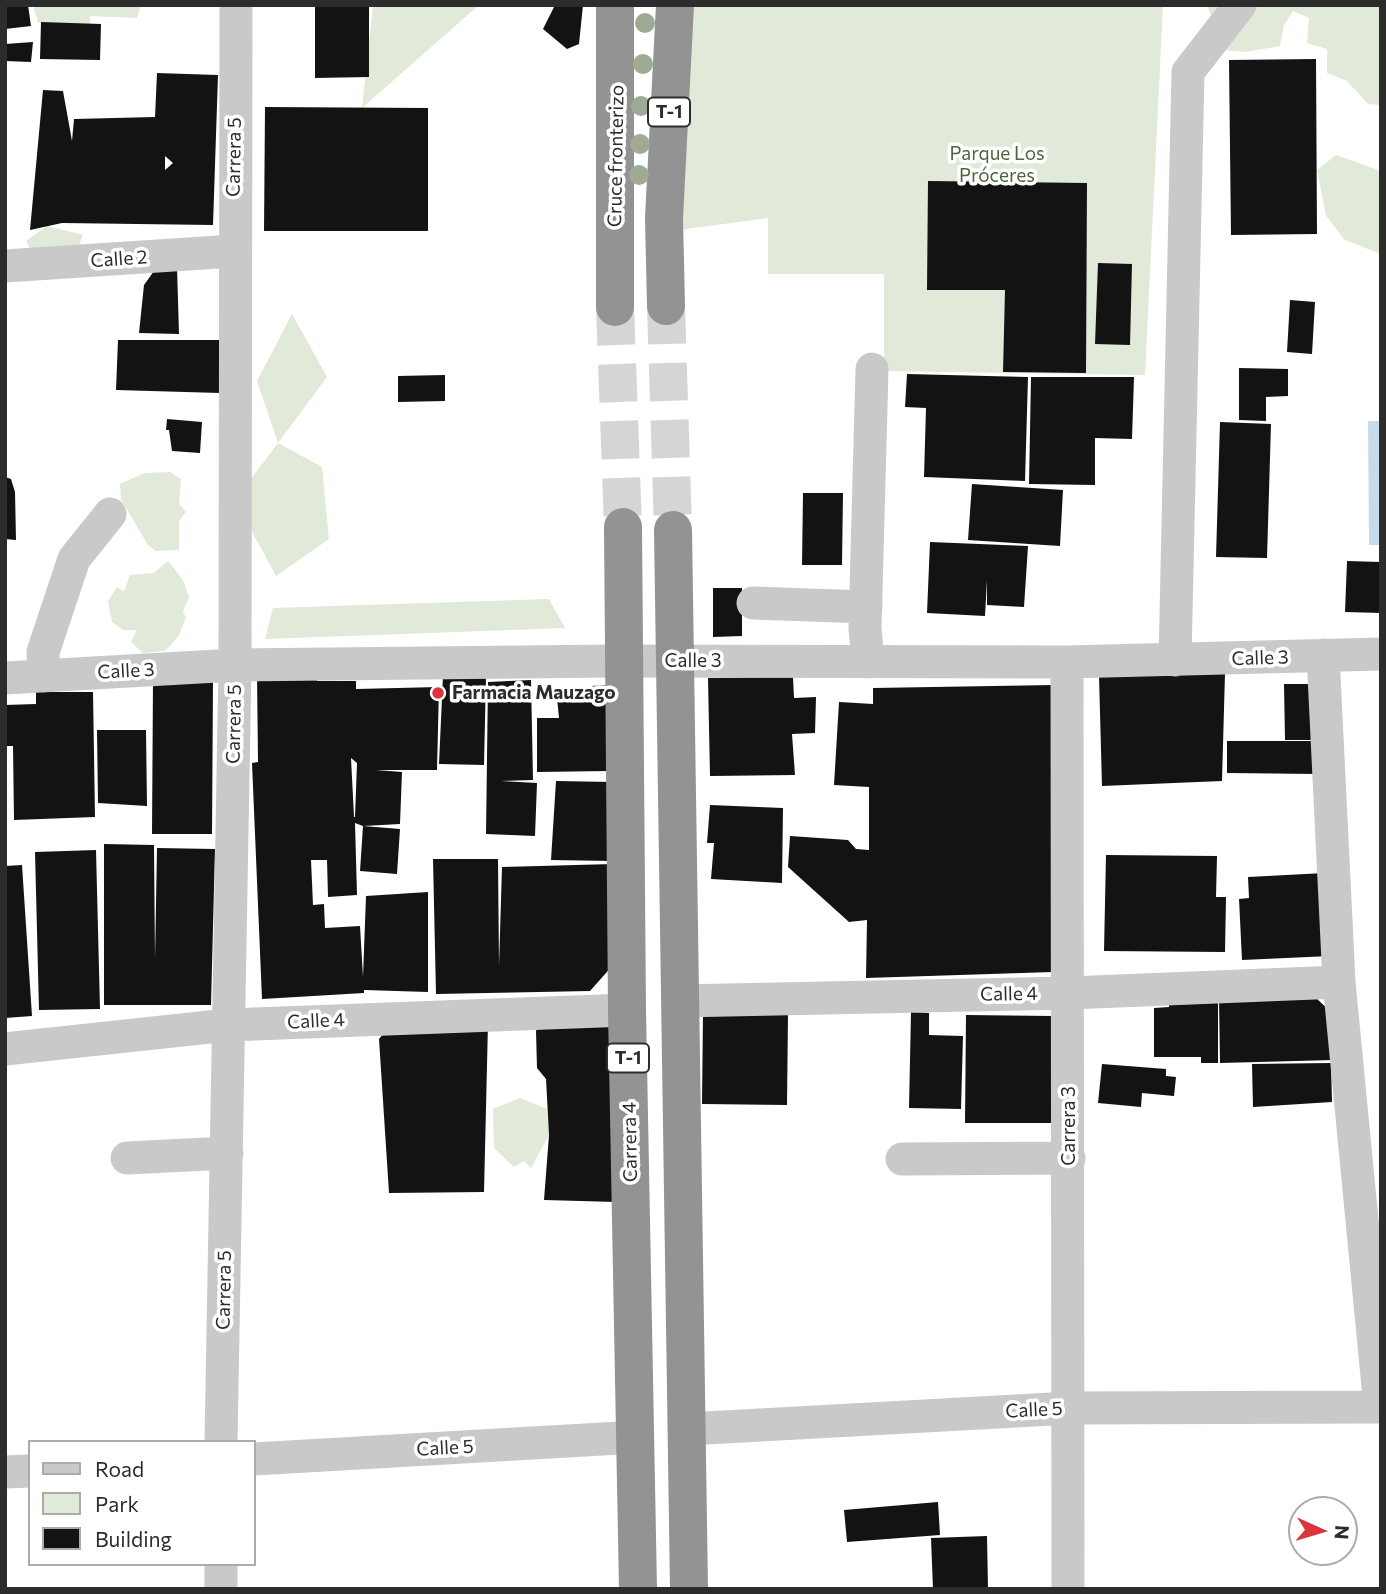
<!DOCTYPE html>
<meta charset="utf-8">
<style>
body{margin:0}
#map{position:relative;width:1386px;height:1594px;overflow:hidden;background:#fff;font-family:Commissioner,sans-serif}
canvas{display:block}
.frame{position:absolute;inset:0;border:7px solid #2c2c2c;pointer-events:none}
.legend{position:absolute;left:28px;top:1440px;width:228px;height:126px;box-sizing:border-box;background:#fff;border:2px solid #ababab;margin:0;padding:9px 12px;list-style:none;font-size:21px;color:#2c2c2c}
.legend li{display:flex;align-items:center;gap:14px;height:35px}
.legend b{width:35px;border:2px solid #ababab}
.north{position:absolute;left:1288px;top:1496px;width:70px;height:70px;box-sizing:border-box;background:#fff;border:2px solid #ababab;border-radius:50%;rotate:94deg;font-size:19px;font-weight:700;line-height:28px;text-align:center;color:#2c2c2c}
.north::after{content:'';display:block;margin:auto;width:24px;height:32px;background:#dc343b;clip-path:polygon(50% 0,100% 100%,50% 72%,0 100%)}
</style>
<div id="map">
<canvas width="1386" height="1594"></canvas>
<div class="frame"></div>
<ul class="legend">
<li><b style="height:9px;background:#c9c9c9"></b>Road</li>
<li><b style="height:19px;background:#e1e9d9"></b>Park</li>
<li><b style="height:19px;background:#131313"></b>Building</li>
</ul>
<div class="north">N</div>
</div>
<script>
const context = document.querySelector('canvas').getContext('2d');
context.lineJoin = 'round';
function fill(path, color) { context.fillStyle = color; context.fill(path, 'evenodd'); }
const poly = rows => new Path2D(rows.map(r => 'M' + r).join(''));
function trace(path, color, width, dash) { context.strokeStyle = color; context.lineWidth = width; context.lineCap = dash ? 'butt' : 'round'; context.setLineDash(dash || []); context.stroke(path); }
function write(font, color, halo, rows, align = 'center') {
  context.font = font + ' Commissioner,sans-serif'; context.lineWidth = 7; context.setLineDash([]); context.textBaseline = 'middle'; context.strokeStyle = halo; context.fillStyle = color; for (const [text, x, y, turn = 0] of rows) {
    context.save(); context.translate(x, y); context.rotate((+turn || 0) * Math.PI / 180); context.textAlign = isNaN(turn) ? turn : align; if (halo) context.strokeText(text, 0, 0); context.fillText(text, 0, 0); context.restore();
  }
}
fill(poly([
 [33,5,141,5,137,18,90,16,90,24,38,23],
 [373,5,479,5,362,108],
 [692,5,1163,5,1145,375,884,371,884,274,768,274,768,218,679,230],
 [1207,5,1381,5,1381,105,1368,104,1347,81,1327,73,1327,49,1307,43,1309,18,1293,11,1284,25,1280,46,1245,52,1224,50],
 [1336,155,1381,171,1381,254,1345,240,1326,216,1317,170],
 [47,226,83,235,77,250,36,261,26,241],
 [292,314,327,377,278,443,322,467,329,539,276,576,235,500,278,443,257,381],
 [170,472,181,479,179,504,186,512,179,521,179,550,156,551,148,545,135,523,121,499,120,484,145,473],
 [168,561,183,580,189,597,183,611,186,618,178,637,165,651,143,653,131,642,137,630,123,630,112,622,108,601,117,587,124,591,130,575,154,573],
 [549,599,565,628,265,639,273,608],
 [520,1098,547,1109,549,1135,531,1168,524,1161,514,1167,494,1148,493,1109]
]), '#e1e9d9');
fill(poly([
 [1368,421,1381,421,1381,545,1369,545]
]), '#c6dae9');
fill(poly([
 [5,5,28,5,31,26,5,29],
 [315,5,369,5,369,77,315,78],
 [555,5,583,5,579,44,567,49,543,29],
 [41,22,101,24,100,60,40,59],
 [33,42,31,62,5,61,5,44],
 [1316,59,1317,234,1231,235,1229,60],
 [157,73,218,75,213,225,62,223,30,230,43,90,63,91,72,141,74,119,155,117],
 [165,156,173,163,165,170],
 [265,107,428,108,428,231,264,231],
 [928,181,1087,183,1086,373,1003,372,1005,290,927,290],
 [1098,263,1132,264,1130,345,1095,344],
 [159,264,177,267,179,334,139,333,144,285],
 [1290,300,1315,302,1312,354,1287,352],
 [118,340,220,340,220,393,116,390],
 [1239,368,1288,369,1288,396,1266,397,1266,421,1239,420],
 [907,374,1028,377,1025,481,924,477,926,408,905,407],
 [445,375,445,401,398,402,398,376],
 [1031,377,1134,377,1132,439,1095,438,1095,485,1029,484],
 [167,419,202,422,200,453,172,451,169,430,166,430],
 [1220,422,1271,424,1267,558,1216,557],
 [5,477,11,479,15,492,16,540,5,539],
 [972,484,1063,490,1060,546,968,540],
 [803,493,843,493,842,565,802,565],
 [930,542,1028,546,1024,607,987,605,987,580,985,616,927,613],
 [1347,561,1381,562,1381,613,1345,612],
 [713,588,742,588,742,636,713,637],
 [317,673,317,681,356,681,356,689,439,687,437,770,376,770,402,772,400,824,363,826,355,823,357,895,328,897,327,860,311,860,313,905,324,904,325,928,360,926,363,977,366,896,428,892,428,992,364,990,364,993,262,999,252,763,258,762,257,674],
 [351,758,357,763,355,817,354,817],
 [1225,673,1222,781,1102,786,1099,676],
 [443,675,486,676,484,765,439,764],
 [793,677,794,698,816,697,815,733,792,734,795,775,710,776,708,678],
 [153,680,213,680,212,834,152,834],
 [531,680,533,780,501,781,537,783,535,836,486,834,488,682],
 [1284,684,1314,684,1315,740,1285,740],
 [609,685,609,771,537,772,537,718,559,718,556,688],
 [1054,685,1053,972,866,978,867,920,849,922,788,867,790,836,848,840,856,849,869,850,869,787,834,785,839,702,873,704,873,688],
 [36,692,93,692,95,817,14,820,13,746,5,746,5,705,36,704],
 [97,730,146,730,147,806,98,803],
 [1227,741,1318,741,1317,774,1227,773],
 [556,781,612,782,612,861,551,860],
 [710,805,783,808,782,883,711,879,714,843,707,843],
 [363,826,400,829,397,874,360,871],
 [104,844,154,845,155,959,157,848,215,849,211,1005,104,1005],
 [96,850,100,1009,39,1010,35,852],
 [1106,855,1217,856,1216,897,1226,897,1225,952,1104,951],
 [433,859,498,859,499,966,502,867,613,864,614,964,590,991,436,994],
 [22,865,32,1016,5,1018,5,866],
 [1325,873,1330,956,1242,960,1239,899,1249,898,1248,877],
 [1315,997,1333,1014,1334,1060,1220,1063,1219,999],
 [1218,999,1218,1063,1201,1063,1201,1057,1154,1057,1154,1008,1169,1007,1169,1000],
 [911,1012,929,1013,929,1035,963,1036,961,1109,909,1108],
 [546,1013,617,1016,616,1202,544,1200,549,1135,546,1079,537,1068,536,1031],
 [703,1014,788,1014,787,1105,702,1104],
 [966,1015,1053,1016,1052,1123,965,1123],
 [488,1023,484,1192,389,1193,379,1039,387,1029],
 [1331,1063,1332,1102,1253,1107,1252,1064],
 [1102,1064,1166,1069,1166,1076,1176,1077,1174,1096,1142,1093,1141,1107,1098,1103],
 [938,1502,940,1535,847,1542,844,1510],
 [987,1536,988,1589,933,1589,931,1538]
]), '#131313');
trace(poly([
 [666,306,673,530],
 [615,307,623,527]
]), '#d5d5d5', 38, [38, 19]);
trace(poly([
 [5,266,234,251],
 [753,603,866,607],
 [1323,655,1339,982,1380,1407],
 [1175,660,1188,72,1240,5],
 [868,662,865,628,872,369],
 [1067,662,1068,1589],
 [44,676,43,652,74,559,110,514],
 [5,678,235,665,614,661,1067,662,1381,654],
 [679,1001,1069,993,1339,982],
 [5,1049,228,1025,627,1010],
 [127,1158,227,1153],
 [902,1159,1069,1158],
 [688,1429,1070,1408,1381,1407],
 [221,1442,235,665,236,5],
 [254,1459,637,1437],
 [5,1472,30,1471],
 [221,1564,221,1589]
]), '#c9c9c9', 33);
trace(poly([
 [615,5,615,307],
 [666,306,664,218,675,5],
 [623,527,627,1010,638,1589],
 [673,530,689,1589]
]), '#939393', 38);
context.fillStyle = '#9eaa94';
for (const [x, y] of [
 [645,23],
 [643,64],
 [641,106],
 [640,144],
 [639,175]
]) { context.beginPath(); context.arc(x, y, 10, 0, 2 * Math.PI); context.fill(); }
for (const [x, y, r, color] of [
 [438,693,7,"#dc343b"]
]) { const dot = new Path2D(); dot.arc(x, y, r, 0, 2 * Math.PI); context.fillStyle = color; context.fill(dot); trace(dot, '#fff', 2.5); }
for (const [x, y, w] of [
 [669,112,42],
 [628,1058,42]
]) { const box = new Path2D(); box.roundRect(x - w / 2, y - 14.5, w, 29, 5); context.fillStyle = '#fff'; context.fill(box); trace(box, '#2c2c2c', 2); }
write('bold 18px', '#2c2c2c', null, [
 ["T-1",669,112],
 ["T-1",628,1058]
]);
write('19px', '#4e653c', '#fff', [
 ["Parque Los",997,154],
 ["Próceres",997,176]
]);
write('19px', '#2c2c2c', '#fff', [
 ["Cruce fronterizo",616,156,-89],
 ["Carrera 5",234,157,-89],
 ["Calle 2",119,259,-4],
 ["Calle 3",1260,658,-2],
 ["Calle 3",693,661],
 ["Calle 3",126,671,-3],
 ["Carrera 5",234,724,-89],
 ["Calle 4",1009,994,-1],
 ["Calle 4",316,1021,-3],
 ["Carrera 3",1069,1126,-90],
 ["Carrera 4",630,1142,-91],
 ["Carrera 5",224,1290,-89],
 ["Calle 5",1034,1410,-3],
 ["Calle 5",445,1448,-3]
]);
write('bold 19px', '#2c2c2c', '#fff', [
 ["Farmacia Mauzago",452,693]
], 'left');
</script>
